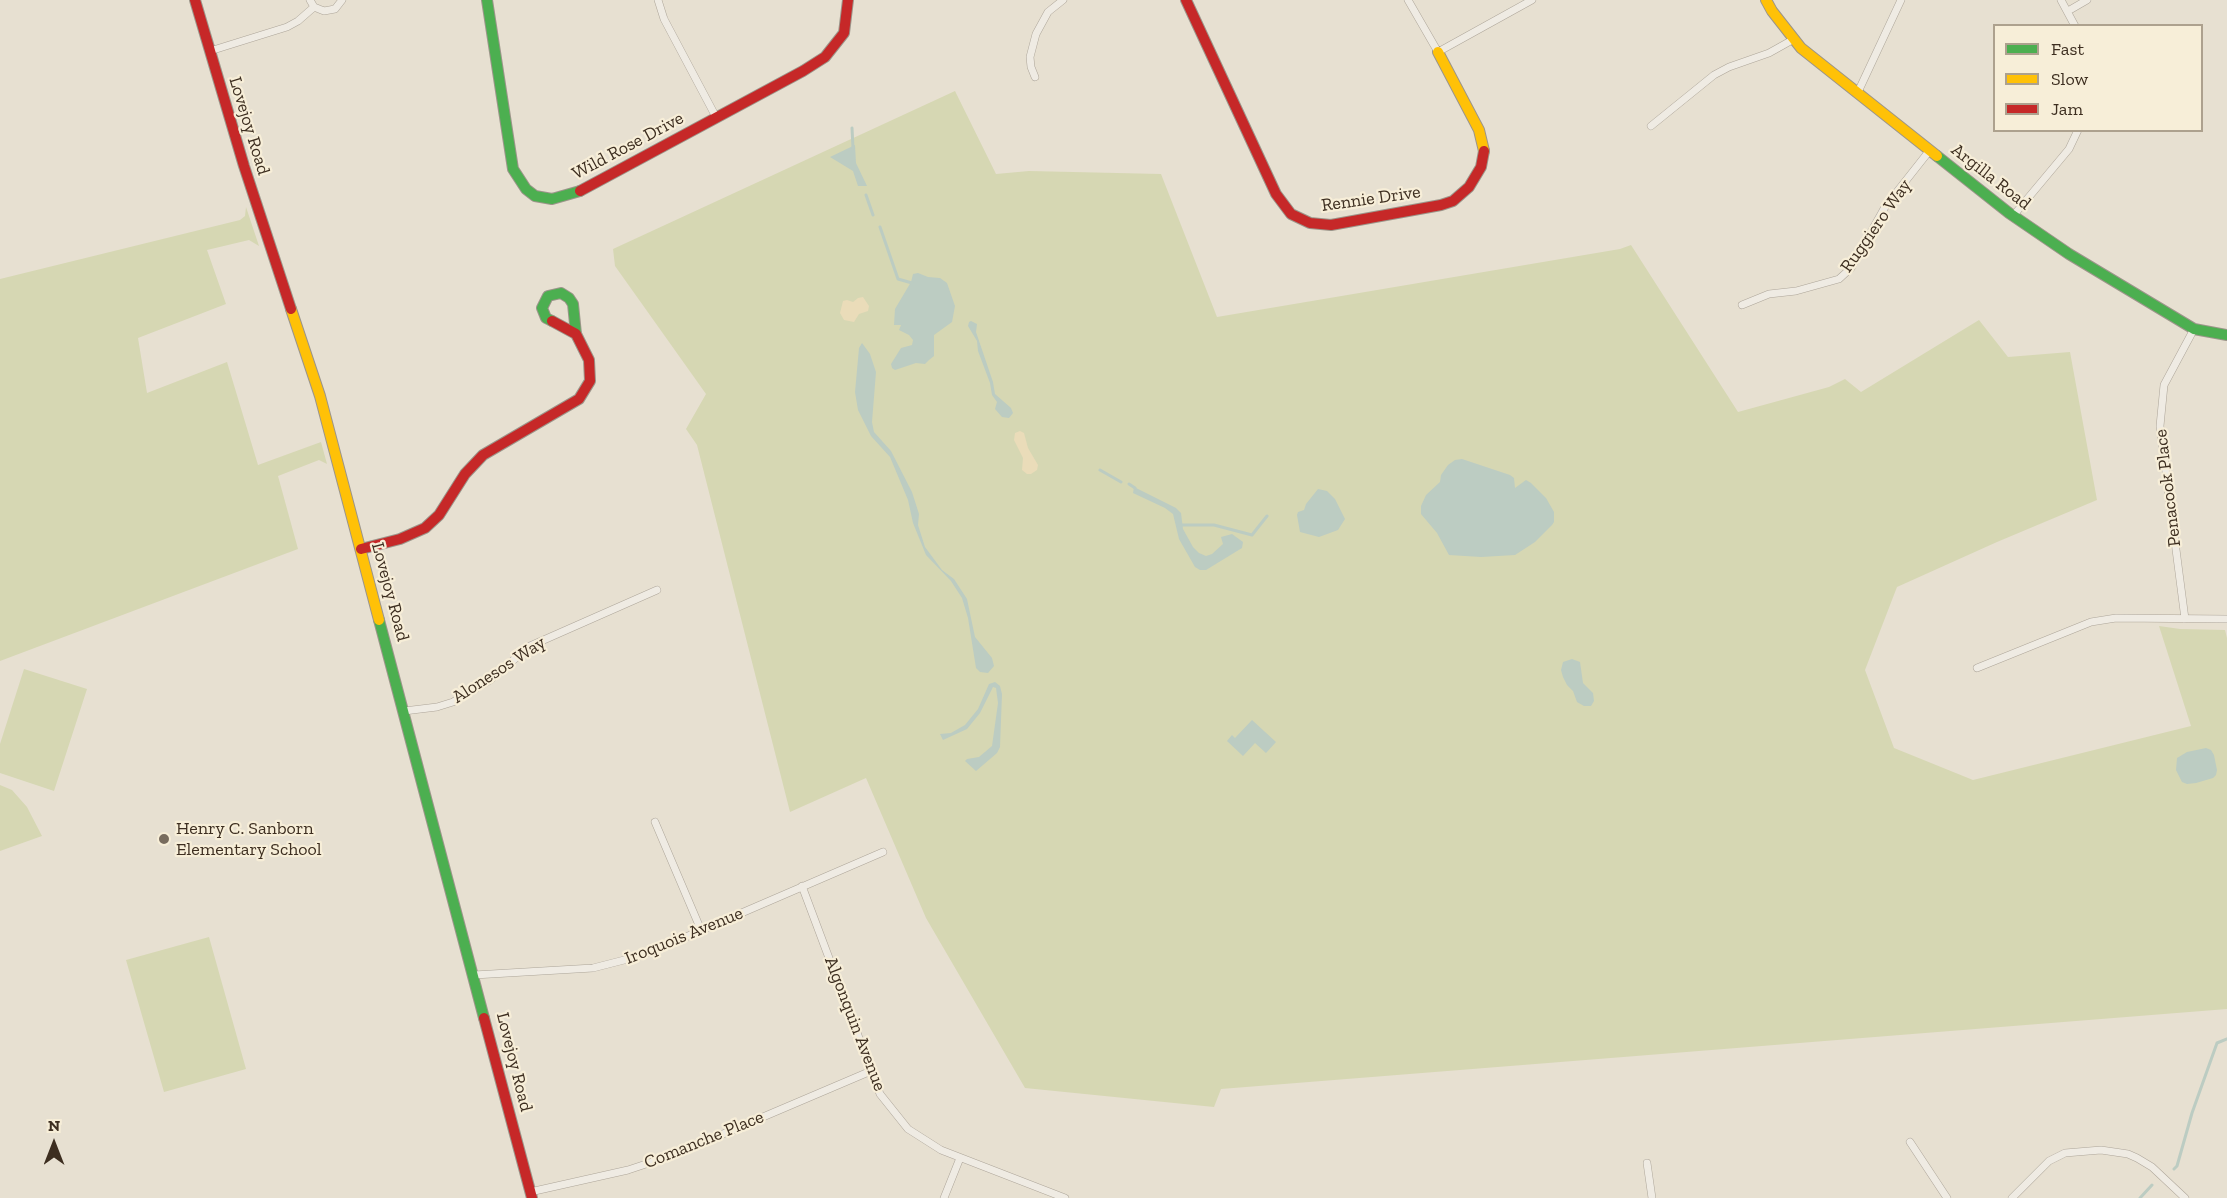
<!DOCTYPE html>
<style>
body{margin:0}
#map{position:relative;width:2227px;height:1198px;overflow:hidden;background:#e7e0d1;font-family:"Zilla Slab",serif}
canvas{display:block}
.legend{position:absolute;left:1993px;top:24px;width:210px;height:108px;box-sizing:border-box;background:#f7eed8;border:2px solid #ada18e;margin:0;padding:8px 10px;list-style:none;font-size:18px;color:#3d2e20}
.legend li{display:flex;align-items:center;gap:12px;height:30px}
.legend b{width:30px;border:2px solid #ada18e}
.north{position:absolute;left:24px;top:1114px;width:60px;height:60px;-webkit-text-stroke:4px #f7eed8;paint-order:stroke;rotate:0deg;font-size:16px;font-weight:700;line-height:24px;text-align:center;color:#3d2e20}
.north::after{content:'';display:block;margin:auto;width:21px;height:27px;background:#3d2e20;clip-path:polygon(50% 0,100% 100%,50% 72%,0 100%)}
</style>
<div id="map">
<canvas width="2227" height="1198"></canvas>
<ul class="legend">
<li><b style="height:8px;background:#4caf50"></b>Fast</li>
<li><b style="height:8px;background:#ffc107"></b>Slow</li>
<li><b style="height:8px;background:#c62828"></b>Jam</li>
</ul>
<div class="north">N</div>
</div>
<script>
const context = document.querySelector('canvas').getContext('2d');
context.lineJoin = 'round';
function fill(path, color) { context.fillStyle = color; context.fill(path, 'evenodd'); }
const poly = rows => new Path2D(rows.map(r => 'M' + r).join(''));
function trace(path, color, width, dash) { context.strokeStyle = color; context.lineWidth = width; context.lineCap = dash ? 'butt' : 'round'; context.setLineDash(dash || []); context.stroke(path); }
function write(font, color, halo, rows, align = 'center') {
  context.font = font + ' "Zilla Slab",serif'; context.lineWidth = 4.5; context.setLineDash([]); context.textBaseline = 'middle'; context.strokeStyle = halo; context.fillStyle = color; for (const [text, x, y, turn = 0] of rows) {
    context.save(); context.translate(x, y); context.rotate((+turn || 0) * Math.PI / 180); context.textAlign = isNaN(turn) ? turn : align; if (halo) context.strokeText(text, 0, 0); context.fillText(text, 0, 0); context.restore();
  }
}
fill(poly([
 [955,91,996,174,1029,171,1161,174,1217,317,1620,249,1631,245,1738,412,1829,387,1845,379,1861,392,1979,320,2008,357,2070,352,2097,500,1997,542,1897,587,1865,670,1894,748,1973,780,2191,726,2159,626,2180,629,2225,630,2227,638,2227,1009,1221,1089,1214,1107,1025,1088,926,918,866,778,790,812,697,445,686,429,706,394,615,266,613,249],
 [246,207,259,246,249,240,207,250,226,304,138,338,147,393,227,362,258,465,321,442,327,464,319,460,278,476,298,549,0,661,0,279,240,220,245,216],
 [24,669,87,689,54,791,0,773,0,744],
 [0,785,12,790,27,807,42,836,0,851],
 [209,937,246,1069,164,1092,126,960]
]), '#d6d7b3');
fill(poly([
 [863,297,869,306,868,311,859,314,854,322,844,320,840,313,843,301,847,300,853,302,858,298],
 [1020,431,1024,433,1028,448,1038,465,1037,470,1031,474,1027,474,1022,470,1023,458,1014,440,1015,433]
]), '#eadcb9');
fill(poly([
 [855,145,856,163,867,186,858,186,853,171,830,157],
 [918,273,928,277,940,278,947,283,955,306,952,322,934,335,934,356,929,360,925,364,916,363,895,370,892,368,891,364,901,348,912,345,913,340,909,335,899,330,901,325,894,325,895,309,911,282,913,274],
 [971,321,977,324,976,332,993,382,995,394,1011,408,1013,413,1009,418,1002,417,995,409,997,402,992,395,990,383,978,351,977,341,968,326,969,322],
 [862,343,870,354,876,372,872,422,874,432,891,451,912,492,919,514,918,525,925,547,942,570,954,579,967,599,975,637,992,658,994,666,988,673,980,672,976,668,968,618,962,598,951,581,926,555,913,523,908,500,890,457,871,436,858,410,855,392,859,348],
 [1462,459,1510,475,1514,478,1515,488,1526,480,1531,483,1546,498,1554,512,1554,522,1552,525,1535,542,1515,555,1481,557,1449,555,1437,533,1421,514,1421,506,1426,495,1440,482,1441,475,1448,465,1455,460],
 [1134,487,1176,508,1181,513,1183,529,1193,547,1199,553,1206,556,1212,554,1223,544,1221,537,1232,534,1243,542,1242,548,1206,570,1200,570,1195,567,1179,539,1173,514,1165,508,1133,493],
 [1318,489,1327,491,1335,499,1345,519,1338,530,1319,537,1300,532,1297,515,1298,512,1304,510,1306,504],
 [1572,659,1580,662,1583,683,1593,693,1594,701,1591,706,1584,706,1577,702,1573,691,1567,685,1563,677,1561,670,1563,662],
 [995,682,1000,686,1002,694,1000,747,997,753,976,771,965,761,967,759,979,757,992,746,998,703,996,688,993,687,980,713,967,729,943,740,940,734,951,733,965,725,978,709,989,684],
 [1252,720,1276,742,1266,753,1255,743,1243,756,1227,741,1232,735,1235,738],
 [2206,748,2211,750,2214,755,2217,770,2216,775,2213,778,2196,783,2187,784,2182,782,2176,770,2177,758,2187,752]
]), '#bcccc2');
trace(poly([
 [852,128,853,148],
 [866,195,873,215],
 [880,227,898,279,912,283],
 [1100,470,1121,482],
 [1129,484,1135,488],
 [1182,525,1214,525,1252,535,1267,516],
 [2174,1169,2177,1166,2192,1113,2217,1043,2227,1039],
 [2140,1198,2152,1185]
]), '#bcccc2', 3);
const street = poly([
 [310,0,314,7,324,11,335,9,342,0],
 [658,0,664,19,716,117],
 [1408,0,1438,52,1532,0],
 [2061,0,2075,26],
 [2068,11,2087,0],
 [210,51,287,27,298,21,314,7],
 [1035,77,1031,67,1030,57,1036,34,1048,12,1063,0],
 [1858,92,1901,0],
 [1651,126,1714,75,1729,67,1769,53,1794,39],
 [2013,216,2069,149,2078,130],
 [1742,305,1769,294,1796,291,1839,279,1851,268,1885,207,1930,150],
 [2185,619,2160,426,2164,385,2194,329],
 [1977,668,2091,622,2116,618,2227,619],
 [404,711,437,707,453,702,490,680,530,646,657,590],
 [655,822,701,930],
 [802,886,880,1094,908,1129,941,1150,1065,1198],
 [474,975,593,968,628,959,651,952,883,852],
 [1910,1142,1947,1198],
 [1647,1163,1652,1198],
 [530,1192,628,1170,676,1154,871,1071],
 [944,1198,960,1158],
 [2012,1198,2049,1161,2065,1153,2101,1150,2128,1154,2137,1158,2152,1167,2185,1198]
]);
const fast = poly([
 [487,0,513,169,526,189,535,196,552,199,580,191],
 [1937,156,2009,213,2069,254,2194,329,2227,335],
 [552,321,546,318,542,308,548,296,561,293,569,298,573,304,576,334],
 [379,620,484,1018]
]);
const slow = poly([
 [1766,0,1772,11,1801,48,1937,156],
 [1438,52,1479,130,1484,151],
 [291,309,320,396,379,620]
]);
const jam = poly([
 [195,0,244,166,291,309],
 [1186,0,1276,194,1291,214,1310,223,1331,225,1441,205,1453,201,1469,187,1481,167,1484,151],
 [580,191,803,71,825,57,844,33,848,0],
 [361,549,400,539,425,528,439,515,465,474,483,455,579,399,590,381,589,360,576,334,552,321],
 [484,1018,532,1198]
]);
trace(street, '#ada599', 8);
trace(fast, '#9c958a', 12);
trace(slow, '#9c958a', 12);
trace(jam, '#9c958a', 12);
trace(street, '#efebe3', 7);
trace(fast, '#4caf50', 10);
trace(slow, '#ffc107', 10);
trace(jam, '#c62828', 10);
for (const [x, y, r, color] of [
 [164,839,6,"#786c5e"]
]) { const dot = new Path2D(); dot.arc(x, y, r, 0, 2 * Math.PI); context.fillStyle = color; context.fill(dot); trace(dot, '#f7eed8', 2); }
write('18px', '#3d2e20', '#f7eed8', [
 ["Lovejoy Road",249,126,73],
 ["Wild Rose Drive",628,146,-28],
 ["Argilla Road",1991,177,38],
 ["Rennie Drive",1371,199,-8],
 ["Ruggiero Way",1876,226,-55],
 ["Penacook Place",2168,488,-97],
 ["Lovejoy Road",390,592,75],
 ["Alonesos Way",499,670,-33],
 ["Iroquois Avenue",684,936,-22],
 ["Algonquin Avenue",855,1024,69],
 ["Lovejoy Road",514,1062,76],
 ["Comanche Place",704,1140,-22]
]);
write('18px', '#3d2e20', '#f7eed8', [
 ["Henry C. Sanborn",176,829],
 ["Elementary School",176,850]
], 'left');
</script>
